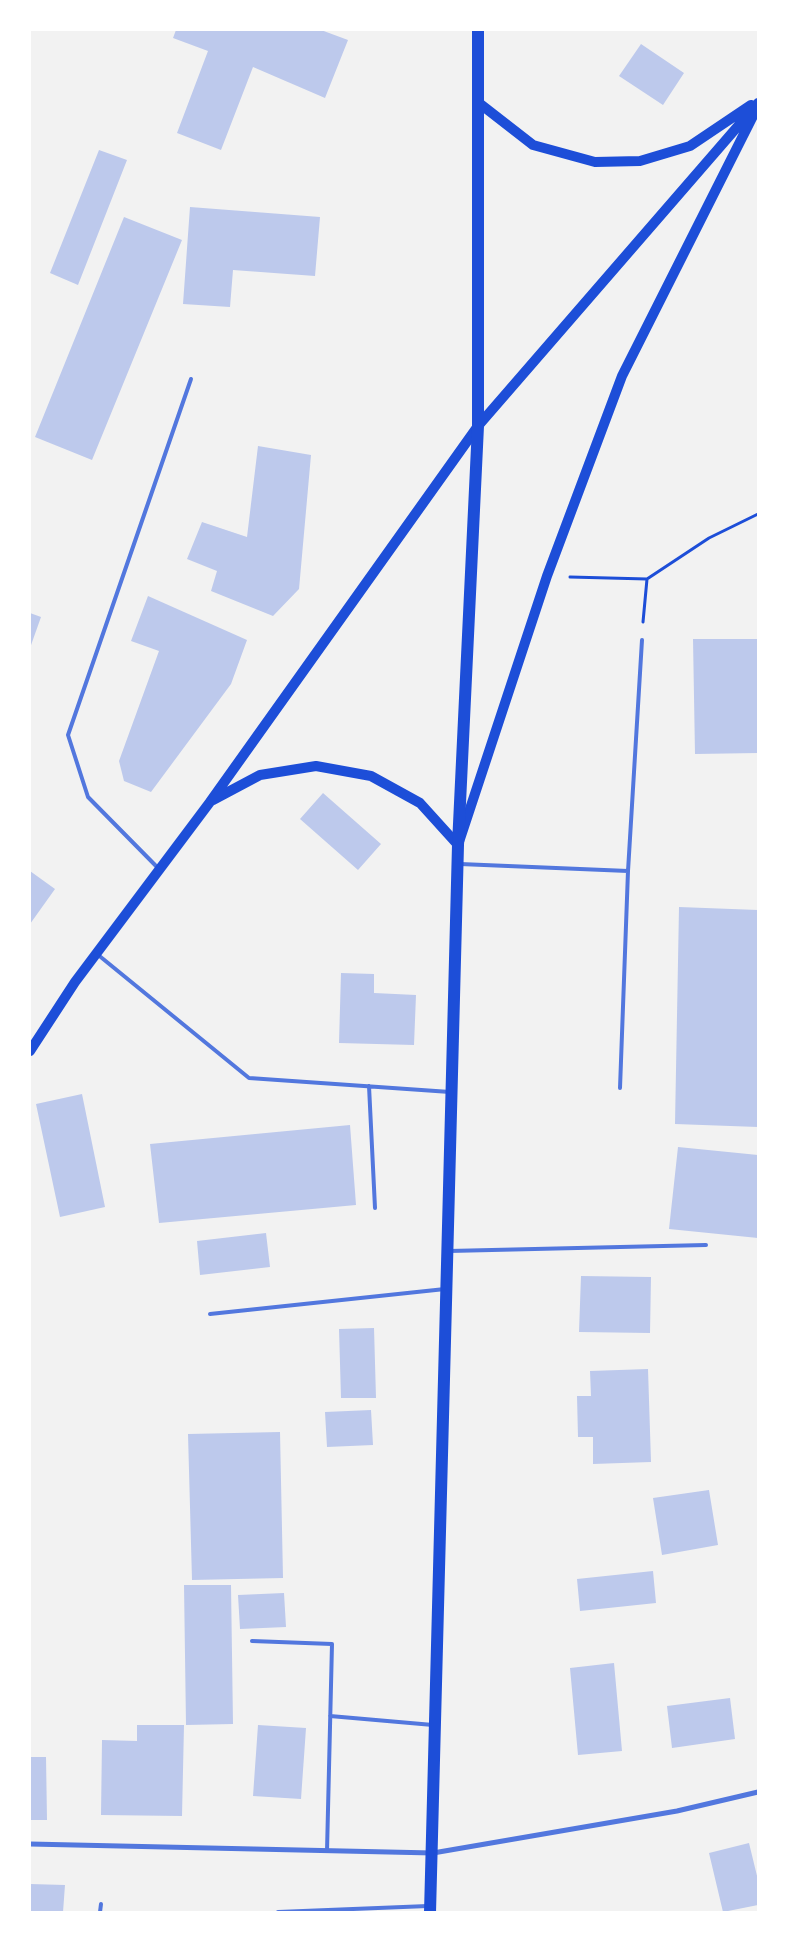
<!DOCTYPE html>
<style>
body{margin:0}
#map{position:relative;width:788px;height:1942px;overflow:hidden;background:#f2f2f2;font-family:Inter,sans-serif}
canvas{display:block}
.frame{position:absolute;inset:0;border:31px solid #fff;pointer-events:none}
</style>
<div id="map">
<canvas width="788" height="1942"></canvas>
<div class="frame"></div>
</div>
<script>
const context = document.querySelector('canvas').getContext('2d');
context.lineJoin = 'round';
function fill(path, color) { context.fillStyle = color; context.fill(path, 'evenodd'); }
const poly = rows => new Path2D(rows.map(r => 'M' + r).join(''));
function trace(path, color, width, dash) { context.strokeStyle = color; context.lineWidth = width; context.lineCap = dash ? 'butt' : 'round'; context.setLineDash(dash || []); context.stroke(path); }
fill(poly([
 [176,30,321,30,348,40,325,98,253,67,221,150,177,133,208,51,173,38],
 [641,44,684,73,663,105,619,76],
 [99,150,127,160,78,285,50,273],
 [190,207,320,217,315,276,233,270,230,307,183,304],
 [124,217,182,240,92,460,35,437],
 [258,446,311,455,299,589,273,616,211,591,217,571,187,559,202,522,247,537],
 [148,596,247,640,231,684,151,792,124,781,119,761,159,651,131,641],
 [30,613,41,617,30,648],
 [693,639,758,639,758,753,695,754],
 [323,793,381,844,358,870,300,819],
 [30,871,55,889,30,924],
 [679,907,758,910,758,1127,675,1124],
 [341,973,374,974,374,993,416,995,414,1045,339,1043],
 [82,1094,105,1207,60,1217,36,1104],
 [350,1125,356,1205,159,1223,150,1144],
 [678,1147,758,1155,758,1238,669,1229],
 [266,1233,270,1267,200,1275,197,1241],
 [581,1276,651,1277,650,1333,579,1332],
 [374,1328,376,1398,341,1398,339,1329],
 [648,1369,651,1462,593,1464,593,1437,578,1437,577,1396,591,1396,590,1371],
 [371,1410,373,1445,327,1447,325,1412],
 [280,1432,283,1578,192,1580,188,1434],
 [709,1490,718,1545,662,1555,653,1498],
 [653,1571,656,1603,580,1611,577,1579],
 [184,1585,231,1585,233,1724,186,1725],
 [284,1593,286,1627,240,1629,238,1595],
 [614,1663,622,1751,578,1755,570,1668],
 [730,1698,735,1739,672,1748,667,1706],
 [137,1725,184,1725,182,1816,101,1815,102,1740,137,1741],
 [258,1725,306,1728,301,1799,253,1796],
 [30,1757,46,1757,47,1820,30,1820],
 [749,1843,758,1880,758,1905,723,1912,709,1853],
 [30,1884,65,1885,63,1912,30,1912]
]), '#bdc9ec');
trace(poly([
 [570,577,647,579],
 [643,622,647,579,709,538,758,514]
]), '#1d4ed8', 3);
trace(poly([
 [460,864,628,871],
 [158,868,88,797,68,735,191,379],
 [97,954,249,1078,450,1092],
 [369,1086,375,1208],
 [620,1088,628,871,642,640],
 [449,1251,706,1245],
 [210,1314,445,1289],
 [252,1641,332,1644,327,1851],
 [330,1716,433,1725],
 [100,1912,101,1904],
 [278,1912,428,1906]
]), '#5277de', 4);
trace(poly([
 [30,1844,433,1853,677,1811,758,1792]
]), '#5277de', 5);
trace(poly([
 [479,103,533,145,595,162,640,161,690,146,751,105],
 [213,800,260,775,316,766,371,776,420,803,458,845,547,576,622,376,755,112],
 [30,1051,75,982,210,802,478,426,758,103]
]), '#1d4ed8', 10);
trace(poly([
 [430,1912,458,845,478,426,478,30]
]), '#1d4ed8', 12);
</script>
